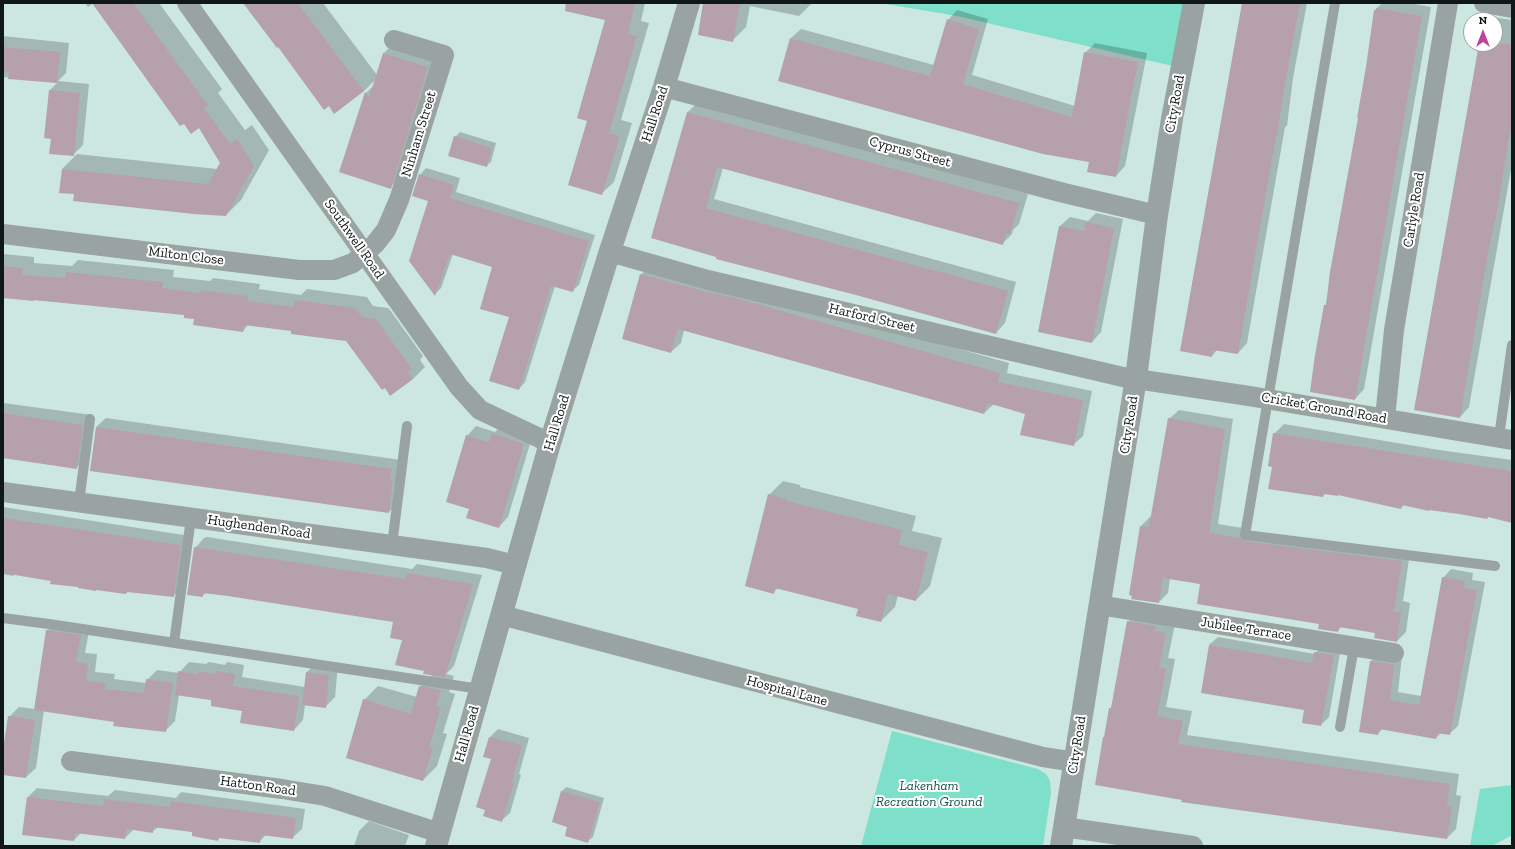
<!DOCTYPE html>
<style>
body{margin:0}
#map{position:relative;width:1515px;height:849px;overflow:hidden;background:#cce6e0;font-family:"Zilla Slab",serif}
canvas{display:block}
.frame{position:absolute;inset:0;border:4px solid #0f1816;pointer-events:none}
.north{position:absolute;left:1463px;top:12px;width:40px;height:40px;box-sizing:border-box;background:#fff;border:1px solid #9fa3a2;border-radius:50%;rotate:0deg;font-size:11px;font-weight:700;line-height:16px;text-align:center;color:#0f1816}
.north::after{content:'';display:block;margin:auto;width:14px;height:18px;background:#be4497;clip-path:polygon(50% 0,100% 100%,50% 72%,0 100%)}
</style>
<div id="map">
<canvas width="1515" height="849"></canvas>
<div class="frame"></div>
<div class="north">N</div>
</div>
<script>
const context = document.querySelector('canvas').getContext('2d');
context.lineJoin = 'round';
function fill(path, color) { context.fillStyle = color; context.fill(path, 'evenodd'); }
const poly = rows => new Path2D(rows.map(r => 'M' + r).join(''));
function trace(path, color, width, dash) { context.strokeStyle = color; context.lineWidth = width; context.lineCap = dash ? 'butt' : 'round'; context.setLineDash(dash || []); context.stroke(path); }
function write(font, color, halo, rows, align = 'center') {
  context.font = font + ' "Zilla Slab",serif'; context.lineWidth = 4; context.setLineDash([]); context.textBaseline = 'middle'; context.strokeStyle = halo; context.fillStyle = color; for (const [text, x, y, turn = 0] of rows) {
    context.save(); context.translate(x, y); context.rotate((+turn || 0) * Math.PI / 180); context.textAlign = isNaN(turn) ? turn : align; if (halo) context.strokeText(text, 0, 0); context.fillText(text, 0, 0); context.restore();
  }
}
fill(poly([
 [880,3,1184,3,1173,66,957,16],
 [892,731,1038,769,1046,774,1050,781,1051,793,1043,846,861,846],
 [1512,785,1512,835,1492,846,1470,846,1480,789]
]), '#7edfcb');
fill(poly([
 [85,3,159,3,222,89,218,93,245,130,252,125,269,150,241,200,226,215,75,193,62,169,77,154,217,169,221,163,199,127,94,3,88,7],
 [245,3,323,3,377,75,384,53,398,39,442,53,404,173,390,187,341,171,366,93,374,85,376,79,364,91,329,105,278,46],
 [596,3,645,3,641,21,649,23,621,120,632,123,614,182,601,194,588,121,606,19],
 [704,3,812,3,799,16,750,6,746,27,732,41],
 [1243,3,1307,3,1293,78,1287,126,1285,127,1247,343,1238,353,1218,349,1212,356],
 [1382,3,1409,3,1431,7,1364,389,1355,399,1325,305,1327,304,1359,117,1375,10],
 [957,10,988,19,972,75,1075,106,1085,53,1095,43,1147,53,1125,166,1116,176,1090,162,791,38,801,29,934,65,948,20],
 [1493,17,1512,20,1512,164,1469,407,1460,417,1480,44,1495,44,1495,20,1489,20],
 [3,36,69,43,66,73,58,81,89,84,83,145,73,155,52,138,50,90,58,82,3,77],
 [697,103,1028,194,1019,224,1013,230,1012,234,1002,244,723,168,714,199,1016,282,1005,323,996,333,653,238,688,112],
 [460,132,496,143,491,162,486,166,455,137],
 [426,168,460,178,456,192,595,235,579,285,572,291,555,286,525,382,519,389,511,316,493,267,453,254,441,288,435,294,430,200,420,175],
 [1096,213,1123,219,1101,332,1092,342,1060,226,1070,217,1088,221],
 [3,254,34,257,34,263,72,266,78,260,174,270,173,277,210,281,213,278,260,284,259,289,301,295,307,289,367,297,373,306,388,308,390,310,423,356,420,360,425,367,413,379,391,395,347,340,292,330,248,325,243,331,195,319,185,314,3,297],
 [650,265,746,289,1009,363,1007,373,1092,391,1083,436,1073,445,1026,413,994,404,984,413,684,330,681,343,671,352,641,275],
 [3,403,92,415,86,459,76,468,3,458],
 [1179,410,1233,419,1218,524,1249,529,1254,532,1410,552,1403,601,1410,603,1406,632,1397,641,1376,632,1342,626,1338,631,1320,624,1201,584,1170,578,1168,593,1159,602,1141,526,1150,517,1152,517,1169,419],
 [106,418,401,460,399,503,389,512,96,427],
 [502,424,533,434,508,517,499,527,470,508,467,436,476,426,495,432],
 [1284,424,1439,450,1512,460,1512,522,1489,516,1487,518,1405,504,1401,508,1339,494,1326,493,1323,496,1273,466,1274,434],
 [783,481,800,485,800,487,916,516,912,531,942,538,930,586,916,600,898,595,895,607,881,621,859,608,778,588,773,593,769,495],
 [3,507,190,536,183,587,173,596,129,591,126,593,97,589,96,590,52,580,14,574,13,576,3,574],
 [207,537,412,569,417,564,482,575,454,666,446,674,454,676,449,692,455,694,443,733,447,734,437,766,423,780,364,700,378,686,417,697,420,687,433,674,425,670,403,639,394,621,228,595,206,593,202,596,195,548,204,538],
 [1451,569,1473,573,1472,580,1485,582,1458,726,1449,734,1441,733,1436,738,1383,728,1378,734,1371,661,1380,653,1402,656,1398,692,1421,696,1443,578],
 [1137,612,1175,624,1168,658,1175,659,1166,707,1192,711,1187,735,1459,774,1456,795,1461,796,1456,829,1447,838,1183,799,1104,737,1105,735,1110,709,1113,706,1128,622],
 [57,621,90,626,85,653,97,654,95,672,115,674,114,679,146,683,147,680,157,670,179,673,189,662,206,664,209,662,225,665,227,662,244,665,242,677,305,687,307,672,316,663,338,665,335,697,325,707,305,705,303,720,294,730,212,700,179,695,175,721,165,731,115,721,44,710,36,768,26,777,3,774,3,759,9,717,19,707,35,709,47,631],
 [1218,637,1315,654,1323,644,1341,647,1329,717,1321,725,1305,709,1209,645],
 [498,729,529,738,519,774,521,775,510,813,502,820,492,759,485,756,490,737],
 [566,787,604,798,593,837,588,841,561,792],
 [37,788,108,796,115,790,176,798,181,792,305,809,302,829,292,838,266,835,259,842,221,837,218,839,194,832,158,827,152,832,134,829,125,838,81,833,74,840,28,797],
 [369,821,409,835,405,846,354,846,359,831]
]), '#0003');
fill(poly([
 [92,3,133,3,208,105,204,108,230,144,237,139,254,166,226,216,194,214,73,201,74,194,59,193,62,169,208,184,220,163,199,128,191,134,184,124,180,126],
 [243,3,298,3,364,91,334,114,329,106,324,110,278,47,277,48],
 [566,3,635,3,628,34,637,36,609,133,620,136,602,195,568,185,587,121,577,118,605,20,565,11],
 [703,3,740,3,733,42,698,35],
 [1242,3,1300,3,1284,89,1277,136,1276,136,1238,354,1213,350,1212,357,1180,351],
 [1376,8,1422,16,1355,400,1310,392,1315,355,1324,305,1326,305,1330,272,1358,118,1357,118,1366,67,1374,10,1376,10],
 [947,19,979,29,963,84,1072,117,1084,52,1138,62,1116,177,1087,172,1089,162,1043,154,778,81,790,38,930,76],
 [1479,44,1512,44,1512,125,1508,143,1497,212,1489,248,1460,418,1414,410],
 [3,47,60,52,57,83,8,79,9,72,3,71],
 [383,53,428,67,391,189,339,172,365,92,369,98],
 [49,90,80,93,74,156,49,154,51,139,44,138],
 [687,112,1019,203,1010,234,1006,233,1003,245,717,167,706,208,924,268,941,272,1008,291,996,334,856,295,716,259,716,257,651,238],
 [454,136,492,148,487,167,448,156],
 [419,174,454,185,450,198,589,241,573,292,551,286,519,390,489,381,509,317,480,309,492,267,450,254,435,296,409,261,428,201,412,196],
 [1086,222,1114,228,1092,343,1038,332,1059,226,1084,231],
 [3,266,23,268,22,275,65,278,66,272,163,282,162,288,199,293,200,290,248,296,248,301,294,307,295,300,355,308,362,317,376,319,378,322,412,369,408,372,413,379,390,396,385,388,382,390,346,341,291,334,291,331,244,325,243,332,193,325,194,319,184,318,184,315,34,300,34,301,3,298],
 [640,274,707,292,736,298,1000,373,998,382,1083,400,1074,446,1020,435,1025,414,988,403,984,414,678,329,671,353,622,339],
 [3,413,83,425,77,469,3,458],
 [1168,418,1225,429,1209,533,1239,538,1244,541,1402,561,1394,611,1401,612,1397,642,1374,638,1375,633,1339,627,1338,632,1318,629,1319,624,1197,604,1200,584,1163,578,1159,603,1131,599,1132,596,1129,595,1140,526,1149,527],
 [96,427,392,469,390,481,393,481,389,513,90,471],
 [492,433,524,444,499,528,466,518,469,509,446,502,466,435,489,442],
 [1273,433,1512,471,1512,523,1488,517,1487,519,1459,514,1429,510,1429,511,1402,505,1401,509,1338,495,1338,496,1324,494,1323,497,1268,489,1272,467,1268,466],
 [768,494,787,499,786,501,902,530,899,545,928,552,916,601,888,594,881,622,856,616,858,609,775,588,774,594,745,586],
 [3,518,181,545,174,597,127,592,126,594,96,590,96,591,78,588,78,587,50,584,51,581,3,573],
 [194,547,405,579,407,573,473,584,445,677,423,674,424,671,395,665,402,640,390,638,393,622,228,596,203,593,203,597,187,595],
 [1442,577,1465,581,1464,588,1477,590,1450,735,1437,733,1436,739,1379,729,1378,735,1359,732,1370,661,1394,664,1390,700,1419,705],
 [1127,621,1156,626,1155,631,1166,633,1159,667,1166,669,1157,716,1183,721,1178,744,1450,784,1447,805,1452,806,1447,839,1181,802,1182,800,1095,785,1103,737,1104,737,1109,708,1111,708],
 [46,630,81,635,76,662,88,664,86,681,106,683,105,689,144,693,146,679,173,683,166,732,113,726,114,722,34,710],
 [1209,645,1312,663,1314,652,1334,655,1321,726,1302,723,1304,710,1201,693],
 [178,671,198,674,198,671,215,674,216,671,235,674,233,686,299,696,294,731,240,723,242,711,211,706,211,700,175,695],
 [306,672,329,675,326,708,302,705],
 [419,686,441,690,436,706,441,708,429,747,433,748,423,781,346,758,363,699,411,714],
 [8,716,35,720,26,778,3,775,3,750],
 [489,737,522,745,512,782,514,783,502,822,483,816,485,810,476,807,491,759,483,757],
 [561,791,600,802,588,843,565,836,567,827,552,822],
 [27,797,103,806,104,799,170,807,171,801,296,818,293,839,261,835,260,843,219,838,218,841,192,836,192,832,153,827,153,833,127,829,125,839,75,833,74,841,22,835]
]), '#b5a0ac');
trace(poly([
 [1335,3,1245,535,1495,566],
 [1499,437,1512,345],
 [79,502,90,419],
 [392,545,407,426],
 [3,618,49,624,480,689],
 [174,643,191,518],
 [1340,727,1354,647]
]), '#99a3a1', 10);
trace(poly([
 [187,3,459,387,480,410,550,443],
 [1484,3,1512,8],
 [664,87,1064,193,1157,215],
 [3,234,299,270,334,270,353,263,375,244,386,230,399,200,444,55,394,40],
 [609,254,620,255,708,280,1123,377,1249,396,1512,440],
 [1385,418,1394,330,1448,3],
 [3,492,487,558,515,565],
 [1099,605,1394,653],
 [501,615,1043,757,1075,762],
 [71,761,282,789,325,796,440,833],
 [1064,827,1193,846]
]), '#99a3a1', 20);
trace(poly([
 [436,846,550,443,609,254,664,87,689,3],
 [1061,846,1136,378,1157,215,1172,119,1194,3]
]), '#99a3a1', 22);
write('14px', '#0f1816', '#fff', [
 ["City Road",1175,104,-80],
 ["Hall Road",655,114,-72],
 ["Ninham Street",419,134,-73],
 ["Cyprus Street",910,152,15],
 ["Carlyle Road",1414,210,-81],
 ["Southwell Road",354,239,55],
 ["Milton Close",186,256,7],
 ["Harford Street",872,318,13],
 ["Cricket Ground Road",1324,408,10],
 ["Hall Road",557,423,-73],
 ["City Road",1129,425,-81],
 ["Hughenden Road",259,527,8],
 ["Jubilee Terrace",1246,629,9],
 ["Hospital Lane",787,691,15],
 ["Hall Road",467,734,-74],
 ["City Road",1077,745,-81],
 ["Hatton Road",258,786,8]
]);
write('italic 14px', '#114f45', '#fff', [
 ["Lakenham",929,786],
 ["Recreation Ground",929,802]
]);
</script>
